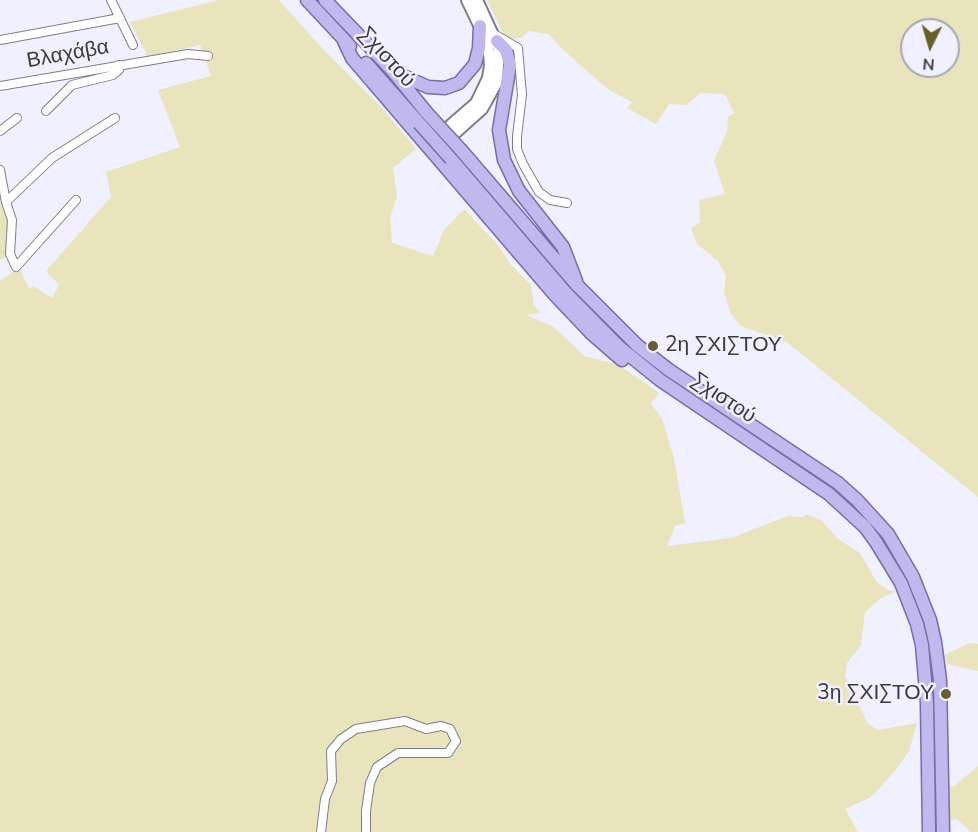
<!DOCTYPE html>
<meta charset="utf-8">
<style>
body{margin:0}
#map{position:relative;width:978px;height:832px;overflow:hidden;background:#f1f0fe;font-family:"Nunito Sans",sans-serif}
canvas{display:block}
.north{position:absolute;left:900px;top:18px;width:60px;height:60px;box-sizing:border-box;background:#f1f0fe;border:2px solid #a8a7b2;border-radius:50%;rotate:185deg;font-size:16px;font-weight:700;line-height:24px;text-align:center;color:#3a3a40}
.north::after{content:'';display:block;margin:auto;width:21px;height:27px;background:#67602c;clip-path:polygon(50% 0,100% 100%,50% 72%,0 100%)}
</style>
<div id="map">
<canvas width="978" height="832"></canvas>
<div class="north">N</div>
</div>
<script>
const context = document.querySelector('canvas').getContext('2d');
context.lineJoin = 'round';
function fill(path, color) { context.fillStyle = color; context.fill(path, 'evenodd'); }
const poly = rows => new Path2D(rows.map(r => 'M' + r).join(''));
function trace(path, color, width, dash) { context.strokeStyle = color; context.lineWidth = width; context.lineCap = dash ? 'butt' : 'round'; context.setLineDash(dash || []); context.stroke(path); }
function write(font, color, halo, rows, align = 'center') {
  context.font = font + ' "Nunito Sans",sans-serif'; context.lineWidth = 5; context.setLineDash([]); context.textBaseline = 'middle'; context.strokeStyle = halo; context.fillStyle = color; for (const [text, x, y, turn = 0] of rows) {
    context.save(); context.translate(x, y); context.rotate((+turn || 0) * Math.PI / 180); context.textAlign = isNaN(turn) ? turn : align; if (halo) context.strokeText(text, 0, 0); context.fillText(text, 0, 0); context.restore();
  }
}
fill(poly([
 [219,0,279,0,320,46,383,109,416,149,393,168,397,196,390,218,392,243,433,256,444,230,464,209,497,244,511,265,531,285,534,305,540,313,526,315,554,327,584,356,619,365,659,393,651,403,662,419,674,458,685,523,675,526,667,546,731,538,788,516,804,517,806,514,821,520,838,539,860,553,876,581,888,590,897,591,881,598,865,612,861,645,847,663,845,676,868,724,878,730,917,723,909,751,894,772,871,797,845,809,858,832,0,832,0,281,19,267,29,289,33,286,52,298,59,285,46,271,111,197,106,172,180,147,158,90,211,76,200,45,148,57,130,22],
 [487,0,978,0,978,497,788,343,741,326,731,314,724,292,726,276,718,261,697,244,691,228,700,222,699,200,725,194,714,161,727,131,728,117,734,113,726,96,722,94,700,93,687,105,669,104,656,124,627,108,632,102,609,90,562,49,549,34,528,31,522,38,506,39],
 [912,30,948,30,948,66,912,66],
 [0,180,10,225,7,257,0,260],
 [970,643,978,644,978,671,947,664,944,655],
 [978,766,978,832,971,832,957,819,947,821,946,786,954,786]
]), '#e9e4bb');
const street = poly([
 [111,0,133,45],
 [494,34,518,48,522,95,517,136,517,149,523,164,539,192,550,200,567,203],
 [0,40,120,18],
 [0,86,188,54,208,56],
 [46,111,72,85,113,75,119,70,119,65],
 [0,131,17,118],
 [0,170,6,202,52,158,115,118],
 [6,202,12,220,10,254,16,267,76,200],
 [321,832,325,799,332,781,331,751,341,739,356,729,405,721,426,729,441,726,450,729,456,741,448,753,398,753,377,767,370,783,366,811,366,832]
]);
const secondary = poly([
 [438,136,476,103,488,78,490,65,488,44,467,0],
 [434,152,482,109,497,82,499,48,477,0]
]);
const primary = poly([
 [307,0,350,46],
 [325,0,391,69,427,113],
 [344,41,352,58,555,295,592,334,622,360],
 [497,41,506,50,510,65,499,130,504,160,519,191,563,247,576,281],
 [366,63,419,123],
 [397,73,428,87,445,88,459,83,475,64,479,48,480,26],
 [461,150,577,285,638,346,669,370,838,483,857,500,888,534,913,577,930,620,935,642,940,680,943,832],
 [451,159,565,292,619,347,660,380,829,494,865,527,876,542,901,583,917,624,922,645,927,703,929,832]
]);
trace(street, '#7f7e8d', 10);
trace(secondary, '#7f7e8d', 14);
trace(primary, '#766daa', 15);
trace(street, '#fff', 8);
trace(secondary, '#fff', 10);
trace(primary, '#c1b8ee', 12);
const primaryBridge = poly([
 [427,113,461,150],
 [419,123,451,159]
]);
trace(primaryBridge, '#766daa', 15, []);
trace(primaryBridge, '#c1b8ee', 12);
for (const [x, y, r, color] of [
 [653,346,6,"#67602c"],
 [946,694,6,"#67602c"]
]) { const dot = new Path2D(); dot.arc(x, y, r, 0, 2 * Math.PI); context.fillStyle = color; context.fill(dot); trace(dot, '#f1f0fe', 2); }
write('21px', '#3a3a40', '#f1f0fe', [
 ["Βλαχάβα",68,55,-10],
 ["Σχιστού",386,58,48],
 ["Σχιστού",723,399,34]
]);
write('21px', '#3a3a40', '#f1f0fe', [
 ["2η ΣΧΙΣΤΟΥ",665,346],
 ["3η ΣΧΙΣΤΟΥ",934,694,"right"]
], 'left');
</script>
